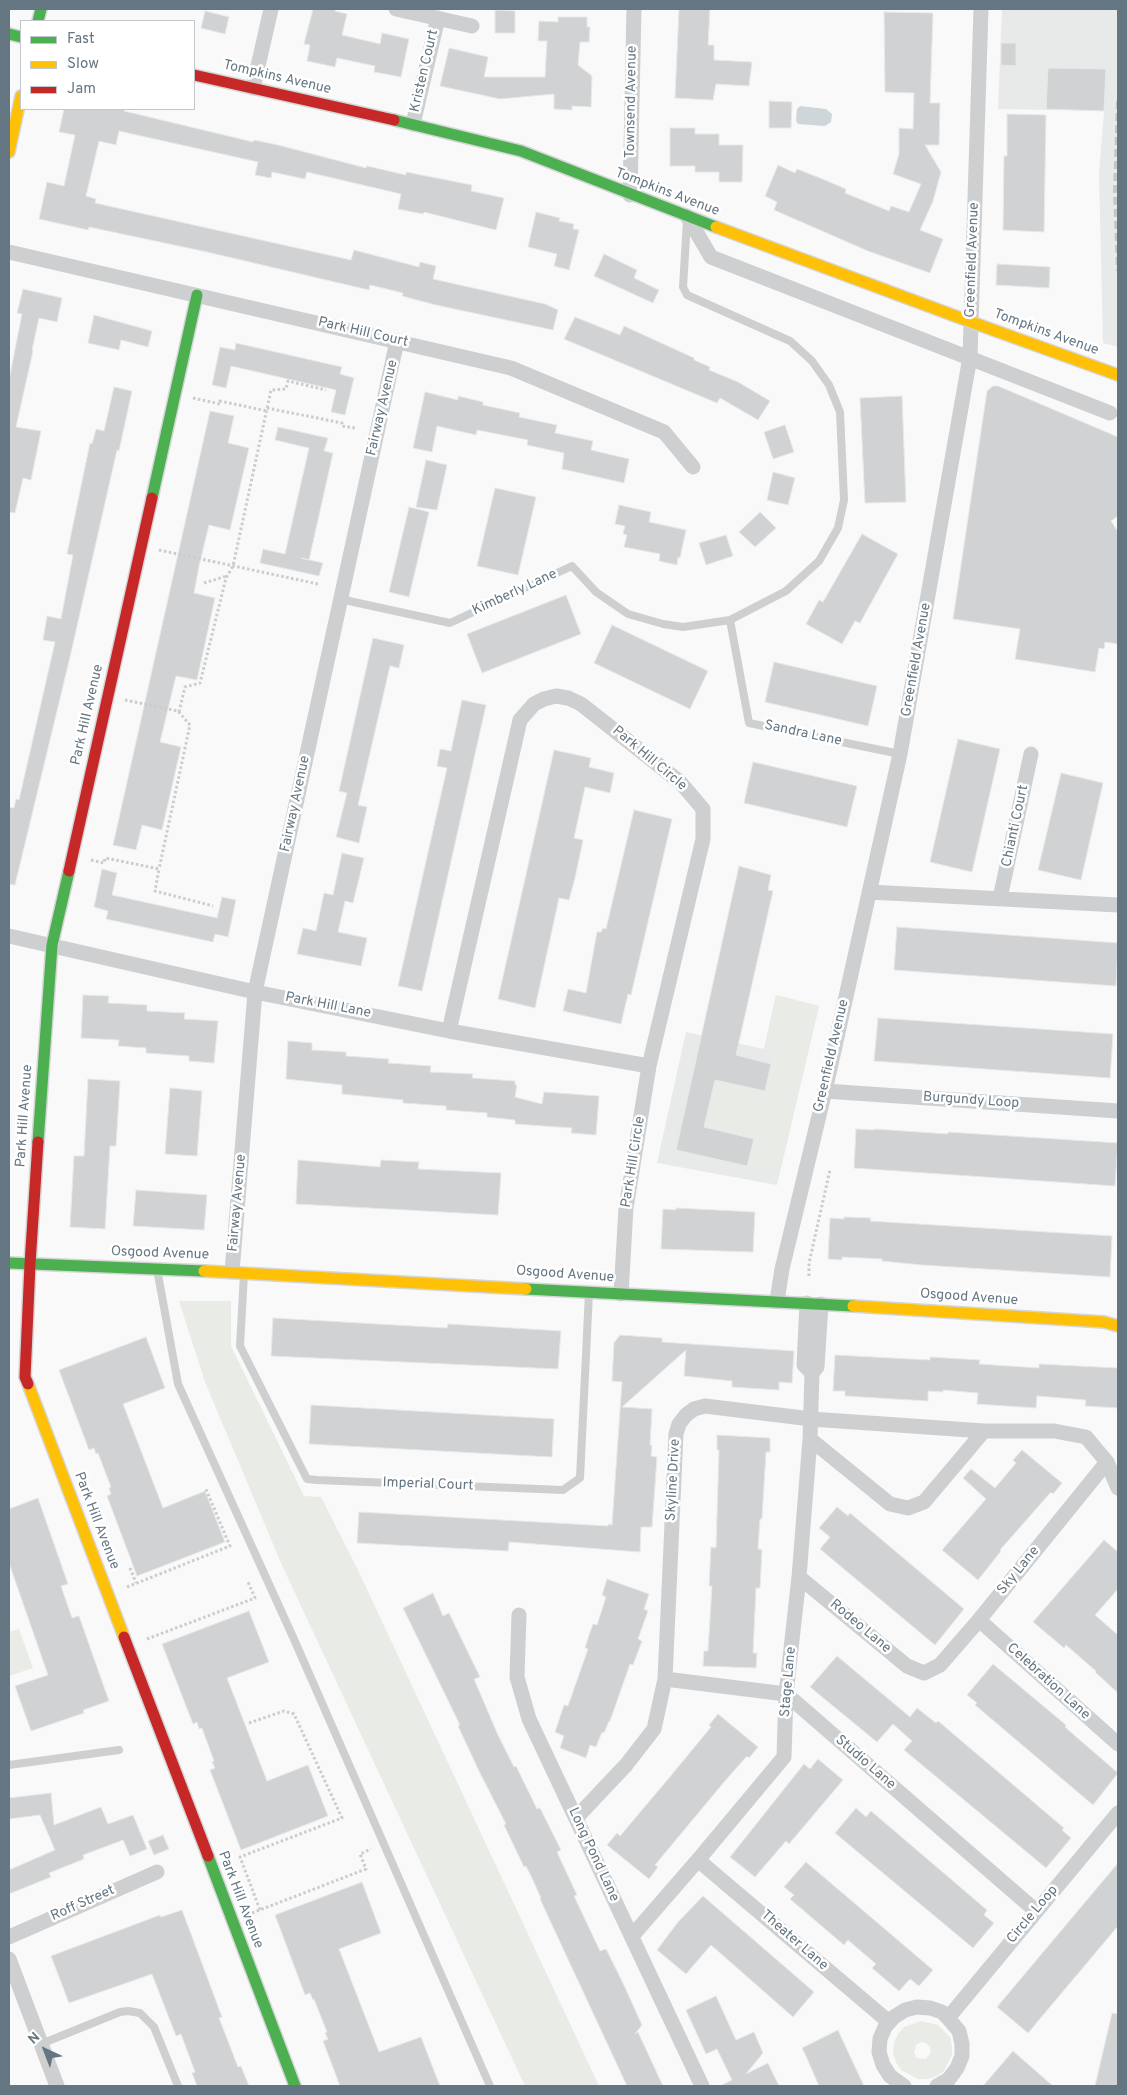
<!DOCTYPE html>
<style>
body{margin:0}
#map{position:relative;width:1127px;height:2095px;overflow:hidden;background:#f9f9f9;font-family:Overpass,sans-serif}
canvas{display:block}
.frame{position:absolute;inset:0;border:10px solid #657683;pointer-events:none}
.legend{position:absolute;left:20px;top:20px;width:175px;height:90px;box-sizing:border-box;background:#fff;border:1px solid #c1c8cd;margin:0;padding:6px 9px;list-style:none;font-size:15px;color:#657683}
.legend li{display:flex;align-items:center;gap:10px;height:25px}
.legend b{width:25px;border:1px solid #c1c8cd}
.north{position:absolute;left:20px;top:2025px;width:50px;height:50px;-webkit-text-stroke:4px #fff;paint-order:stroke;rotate:317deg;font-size:14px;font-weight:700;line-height:20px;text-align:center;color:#657683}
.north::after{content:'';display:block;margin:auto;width:18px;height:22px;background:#657683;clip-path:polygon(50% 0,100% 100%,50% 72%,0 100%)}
</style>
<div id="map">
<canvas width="1127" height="2095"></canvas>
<div class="frame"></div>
<ul class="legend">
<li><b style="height:6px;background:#4caf50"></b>Fast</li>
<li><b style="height:6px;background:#ffc107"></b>Slow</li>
<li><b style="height:6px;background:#c62828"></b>Jam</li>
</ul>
<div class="north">N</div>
</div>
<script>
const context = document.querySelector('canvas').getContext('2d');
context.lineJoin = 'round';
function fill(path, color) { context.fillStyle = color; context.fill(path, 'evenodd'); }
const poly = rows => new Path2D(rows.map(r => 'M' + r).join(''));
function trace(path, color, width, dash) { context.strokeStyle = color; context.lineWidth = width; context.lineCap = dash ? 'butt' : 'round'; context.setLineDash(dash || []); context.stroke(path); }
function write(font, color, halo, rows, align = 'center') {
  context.font = font + ' Overpass,sans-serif'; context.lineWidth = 5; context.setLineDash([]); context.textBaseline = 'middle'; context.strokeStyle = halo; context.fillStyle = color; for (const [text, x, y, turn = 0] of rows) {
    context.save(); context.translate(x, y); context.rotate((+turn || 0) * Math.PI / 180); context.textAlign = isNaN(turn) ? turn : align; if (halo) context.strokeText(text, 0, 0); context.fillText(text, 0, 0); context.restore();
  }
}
fill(poly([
 [1002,9,1118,9,1118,347,1103,343,1099,174,1104,111,998,109],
 [776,995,819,1006,777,1185,657,1163,686,1032,764,1049]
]), '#e8e9e9');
fill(poly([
 [776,995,819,1006,780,1171,747,1166,753,1139,704,1127,715,1080,765,1091,774,1051,764,1049],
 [179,1301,231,1301,231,1346,304,1496,321,1497,357,1568,599,2086,525,2086,281,1563,205,1382],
 [19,1629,33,1668,9,1676,9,1632],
 [921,2021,938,2025,950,2037,952,2046,952,2055,944,2071,937,2076,928,2079,918,2079,901,2070,896,2062,893,2053,894,2043,898,2034,904,2027],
 [921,2042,926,2043,930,2047,931,2052,926,2059,917,2058,914,2053,916,2045]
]), '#e8ebe6');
fill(poly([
 [800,106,826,109,832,114,831,122,825,126,798,124,796,121,797,109]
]), '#ced6d9');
const building = poly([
 [313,9,336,9,335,11,347,14,342,35,380,44,382,33,409,39,401,77,374,72,375,66,337,58,335,67,307,61,310,45,304,44,313,9],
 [679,9,710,9,708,45,714,45,714,60,752,62,749,86,716,84,713,100,675,98,679,9],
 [495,10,515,11,515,33,495,33,495,10],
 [205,11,229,17,225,34,201,28,205,11],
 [884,12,933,13,930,103,940,103,939,145,925,145,941,172,933,201,920,230,943,239,930,273,868,251,774,210,777,202,765,196,778,165,795,173,797,169,820,178,846,189,845,193,889,211,891,206,909,212,921,184,893,174,899,154,899,128,913,129,914,93,885,92,884,12],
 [558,17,587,17,587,27,590,27,589,42,580,42,578,65,592,76,591,107,572,106,572,110,554,109,554,94,500,99,440,86,449,48,488,57,484,77,545,77,547,41,538,41,539,21,558,22,558,17],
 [1001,43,1016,43,1016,66,1001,65,1001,43],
 [1048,68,1106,69,1104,111,1046,109,1048,68],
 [769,101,792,102,791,128,769,128,769,101],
 [64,109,125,109,124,111,253,142,254,140,278,145,366,168,367,166,406,175,406,172,472,185,471,191,504,198,496,230,424,212,423,214,398,209,401,194,307,172,305,179,272,172,271,178,255,175,258,162,119,131,116,145,99,141,86,196,96,199,95,203,351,260,354,250,419,267,420,262,436,266,433,279,545,304,558,310,553,330,436,305,402,296,403,293,370,285,369,290,207,252,89,227,88,230,39,219,47,182,64,186,75,135,59,132,64,109],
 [1007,114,1046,115,1044,232,1003,230,1004,156,1007,156,1007,114],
 [670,128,695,128,695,134,719,134,719,145,743,145,742,182,719,182,719,172,695,172,695,166,670,166,670,128],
 [536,212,560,218,559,221,574,224,573,229,579,230,569,270,554,266,557,254,528,247,536,212],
 [604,254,637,270,634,278,659,290,653,303,594,276,604,254],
 [997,264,1050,267,1049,288,996,285,997,264],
 [23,289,62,298,57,322,39,318,32,350,33,351,16,427,41,431,31,480,23,478,15,513,9,512,9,380,22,314,17,313,23,289],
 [94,315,152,331,148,347,121,340,119,350,88,343,94,315],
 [575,317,620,335,624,326,694,358,694,360,710,367,709,370,738,382,770,401,758,420,720,398,717,403,564,339,575,317],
 [236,343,342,367,340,374,354,378,345,415,331,412,336,390,231,366,226,388,212,385,220,347,235,350,236,343],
 [993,386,998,386,1118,437,1118,516,1111,521,1118,532,1118,644,1105,642,1104,649,1099,648,1095,672,1015,659,1020,629,953,619,987,391,993,386],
 [114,387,132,391,124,428,119,451,117,450,70,657,15,885,9,884,9,807,14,808,16,799,19,800,55,642,43,640,47,616,61,619,73,555,67,554,90,443,92,444,96,429,104,431,114,387],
 [425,392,458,400,458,396,483,402,483,405,520,413,519,417,557,425,555,433,593,441,591,450,629,459,624,483,562,469,564,453,527,445,528,440,477,430,476,435,437,426,432,452,413,448,425,392],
 [902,396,906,502,865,503,860,398,902,396],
 [210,411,234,416,228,443,249,448,230,530,209,525,199,566,194,593,215,598,197,680,176,676,160,742,181,747,162,830,142,825,136,850,113,845,210,411],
 [785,425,794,452,773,459,764,432,785,425],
 [278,427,328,438,324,451,333,453,309,560,301,558,323,563,319,576,260,563,263,549,285,554,309,448,275,440,278,427],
 [426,460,447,465,437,510,416,507,426,460],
 [773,472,795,478,788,505,767,500,773,472],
 [495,488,536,497,518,575,477,566,495,488],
 [619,505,651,512,649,522,686,530,680,558,678,557,677,565,659,561,660,554,624,547,627,535,623,534,625,526,615,524,619,505],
 [409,507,429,512,409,597,389,592,409,507],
 [760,512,776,528,755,547,739,532,760,512],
 [862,534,898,554,860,623,855,621,842,644,806,624,819,600,823,602,862,534],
 [726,535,733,556,706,565,699,543,726,535],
 [566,595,581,634,482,673,467,634,566,595],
 [612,625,708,671,690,709,594,663,612,625],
 [373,638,404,645,399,668,390,666,358,805,367,807,359,843,336,837,347,793,339,791,373,638],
 [774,662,877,686,868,726,765,702,774,662],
 [462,700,486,705,422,991,398,986,447,768,437,766,440,749,451,751,462,700],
 [958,739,1000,749,972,872,930,862,958,739],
 [554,750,591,758,589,767,614,773,610,793,585,787,574,838,583,840,575,878,569,900,559,898,535,1008,498,999,554,750],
 [753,762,857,786,847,827,744,803,753,762],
 [1061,773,1103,783,1081,880,1038,870,1061,773],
 [634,810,672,819,631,995,628,994,621,1024,563,1011,568,989,586,993,597,932,601,932,603,928,606,929,634,810],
 [342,853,364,858,353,903,345,901,338,932,367,938,361,966,297,954,303,928,316,931,324,893,333,895,342,853],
 [739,866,771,875,768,890,773,891,736,1055,771,1064,765,1091,715,1080,704,1127,754,1139,747,1166,676,1150,739,866],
 [102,869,117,873,112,895,217,918,222,897,236,900,228,937,215,934,213,942,106,919,108,911,94,907,102,869],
 [897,927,1118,943,1116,986,894,970,897,927],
 [83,995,109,996,108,1003,147,1005,147,1011,185,1013,184,1019,218,1021,214,1063,189,1061,189,1056,146,1053,146,1048,118,1046,119,1040,81,1038,83,995],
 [878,1018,1113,1034,1110,1078,874,1061,878,1018],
 [288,1041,312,1043,312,1050,346,1052,346,1056,389,1059,388,1063,431,1066,430,1072,473,1074,472,1078,515,1081,515,1085,517,1085,515,1097,542,1104,544,1092,599,1096,596,1135,571,1133,572,1128,515,1124,515,1120,487,1117,487,1113,446,1110,446,1106,403,1103,403,1100,342,1094,342,1085,286,1079,288,1041],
 [88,1079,120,1081,116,1146,110,1146,105,1229,70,1227,74,1156,84,1156,88,1079],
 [170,1088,202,1091,197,1156,165,1154,170,1088],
 [856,1129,874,1130,874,1129,948,1134,948,1132,963,1133,1118,1143,1115,1186,854,1168,856,1129],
 [298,1160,380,1167,381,1160,419,1162,418,1169,501,1173,498,1215,296,1204,298,1160],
 [136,1190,207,1195,204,1230,133,1226,136,1190],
 [676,1208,755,1212,753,1252,661,1249,663,1209,676,1210,676,1208],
 [844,1217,871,1218,870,1221,1112,1236,1110,1277,922,1265,882,1261,882,1259,842,1257,842,1260,828,1259,830,1218,844,1219,844,1217],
 [273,1318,447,1328,448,1324,561,1331,558,1369,271,1356,273,1318],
 [620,1335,662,1338,662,1342,794,1351,792,1383,779,1382,779,1390,732,1387,732,1381,684,1376,686,1350,622,1407,652,1409,650,1445,652,1445,651,1456,657,1457,652,1527,641,1527,640,1552,509,1542,508,1551,357,1543,359,1512,608,1526,608,1524,612,1525,622,1382,612,1381,614,1343,620,1335],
 [146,1337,165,1388,123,1404,163,1508,205,1491,225,1542,137,1576,107,1496,111,1494,109,1488,111,1487,98,1453,96,1454,94,1448,89,1450,59,1370,146,1337],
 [835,1355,930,1360,930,1357,980,1360,979,1364,1039,1368,1039,1364,1118,1368,1118,1408,1085,1406,1086,1400,1037,1396,1036,1408,977,1404,978,1393,943,1390,943,1392,928,1391,928,1401,845,1396,845,1391,833,1391,835,1355],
 [311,1405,554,1419,552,1457,309,1444,311,1405],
 [717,1435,770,1438,770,1452,766,1452,762,1519,760,1519,758,1549,762,1550,760,1588,756,1588,753,1653,757,1653,756,1668,703,1666,704,1651,708,1651,712,1586,709,1586,711,1547,716,1548,719,1450,717,1450,717,1435],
 [1022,1450,1062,1483,1053,1494,1051,1492,1000,1550,1001,1551,978,1580,942,1550,986,1499,963,1478,971,1469,995,1488,1016,1463,1013,1460,1022,1450],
 [38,1498,68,1584,61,1586,72,1618,79,1616,109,1701,83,1710,84,1713,31,1731,15,1686,48,1675,9,1563,9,1509,38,1498],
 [837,1507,848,1516,850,1513,964,1609,935,1645,820,1549,830,1537,819,1528,837,1507],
 [1104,1540,1118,1552,1118,1589,1095,1615,1118,1635,1118,1693,1095,1672,1096,1671,1066,1645,1064,1648,1033,1622,1104,1540],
 [607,1579,649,1594,644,1609,648,1611,638,1639,642,1641,633,1665,630,1664,610,1721,609,1721,604,1733,602,1732,596,1747,590,1745,586,1758,560,1748,564,1736,555,1732,564,1705,568,1706,588,1649,585,1648,589,1635,593,1624,597,1625,606,1597,602,1595,607,1579],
 [433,1593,443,1616,449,1613,480,1677,474,1679,498,1735,514,1767,516,1766,537,1809,540,1808,561,1850,557,1852,577,1895,574,1896,600,1951,606,1949,622,1981,642,2025,635,2034,638,2032,663,2086,627,2086,540,1899,541,1898,532,1878,526,1866,524,1867,504,1825,506,1824,479,1771,458,1726,460,1725,403,1608,433,1593],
 [249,1611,269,1662,227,1678,267,1781,308,1765,328,1816,241,1850,210,1770,215,1768,212,1762,214,1761,202,1728,199,1729,197,1722,193,1724,162,1644,249,1611],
 [837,1656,910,1717,917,1708,936,1723,938,1721,1064,1828,1062,1830,1071,1838,1046,1868,904,1750,912,1741,893,1724,877,1742,810,1687,837,1656],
 [993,1664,1066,1725,1065,1727,1074,1735,1118,1773,1093,1805,975,1705,977,1703,967,1695,993,1664],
 [718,1714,758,1747,749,1758,747,1756,724,1782,655,1865,658,1867,649,1879,607,1845,617,1833,620,1836,669,1778,711,1727,709,1725,718,1714],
 [818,1759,843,1780,789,1844,786,1841,755,1877,730,1857,804,1764,810,1769,818,1759],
 [51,1793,54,1825,101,1807,108,1824,133,1815,147,1849,130,1856,123,1840,83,1855,84,1859,49,1873,51,1877,9,1894,9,1870,55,1850,40,1815,9,1819,9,1798,51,1793],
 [856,1808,866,1817,871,1811,987,1910,984,1915,994,1923,973,1948,835,1833,856,1808],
 [163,1835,169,1849,154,1855,148,1841,163,1835],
 [806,1862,933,1970,919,1986,910,1979,899,1991,872,1968,876,1964,848,1940,844,1945,790,1899,794,1895,784,1887,806,1862],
 [1118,1863,1118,1926,1028,2033,997,2007,1118,1863],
 [362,1882,381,1933,339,1949,379,2052,421,2037,440,2086,340,2086,323,2041,328,2039,325,2033,327,2032,314,1999,313,2000,310,1993,305,1995,275,1915,362,1882],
 [703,1896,814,1992,793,2017,711,1945,686,1974,657,1950,678,1922,703,1896],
 [182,1910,222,2017,219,2018,238,2067,241,2066,249,2086,197,2086,192,2073,195,2072,181,2034,176,2036,152,1974,69,2003,51,1956,160,1915,161,1917,182,1910],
 [716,1996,736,2040,754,2032,763,2053,746,2074,768,2063,779,2086,720,2086,732,2080,717,2049,706,2054,686,2010,716,1996],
 [1112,2013,1118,2014,1118,2086,1095,2086,1112,2013],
 [838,2030,849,2054,864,2086,819,2086,806,2056,802,2048,838,2030],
 [1013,2051,1053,2086,983,2086,1013,2051]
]);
fill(building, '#d0d2d3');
trace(building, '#e8e8e8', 1);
const fast = poly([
 [38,21,41,9],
 [9,34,21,37],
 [394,120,521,151,716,227],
 [152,498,197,295],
 [38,1142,52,945,69,871],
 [9,1263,204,1271],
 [526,1289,853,1306],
 [208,1856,295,2086]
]);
const slow = poly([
 [9,152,21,96],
 [716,227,955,316],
 [996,331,1118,375],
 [204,1271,526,1289],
 [853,1306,1104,1322,1118,1326],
 [28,1384,124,1637]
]);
const jam = poly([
 [194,75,394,120],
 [69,871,152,498],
 [28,1384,25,1377,30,1264,38,1142],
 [124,1637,208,1856]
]);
trace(fast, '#d5d6d7', 14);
trace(slow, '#d5d6d7', 14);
trace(jam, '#d5d6d7', 14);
trace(poly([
 [193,398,220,404,220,401,267,411],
 [267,408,342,423,342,426,355,428],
 [159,550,318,584],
 [204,583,227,576],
 [125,700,178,711,190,725,159,869],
 [179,712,185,687,200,683,226,578,233,566,271,390,286,389,288,381,326,390],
 [91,860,104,863,105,858,159,869,155,891,213,906],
 [809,1276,809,1263,830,1170],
 [130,1568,136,1583],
 [127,1587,230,1546,205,1487],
 [147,1639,255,1598,248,1582],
 [249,1723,284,1711,294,1714,342,1818,240,1857,260,1910],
 [252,1913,366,1869,360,1854,371,1849]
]), '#cbcccd', 3, [2.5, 2.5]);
trace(poly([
 [340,599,450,623,572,566,596,592,628,614,663,624,683,627,730,620,786,591,819,561,838,528,844,500,840,412,829,385,812,361,790,341,687,295,683,287,687,221],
 [730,620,749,723,900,754],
 [157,1269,178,1384,293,1637,490,2086],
 [244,1274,240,1346,307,1479,317,1480,563,1490,580,1478,589,1293],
 [9,1765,119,1750],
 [41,2044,120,2012,128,2011,140,2013,154,2027,178,2086]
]), '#cecfd0', 8);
trace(poly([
 [396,9,472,26],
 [253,88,271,9],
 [413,124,438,18],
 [630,195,634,9],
 [687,216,711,257,1110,413],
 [9,252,511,368,664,432,693,467],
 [869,892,1118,905],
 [1000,898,1031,754],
 [9,936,255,992,449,1031,649,1066],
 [449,1031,520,720,534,704,544,699,556,696,568,698,581,704,680,782,703,809,703,839,649,1066,626,1208,621,1294],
 [825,1091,1118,1111],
 [232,1272,255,992,397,341],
 [777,1301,782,1269,825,1091,900,754,970,357,981,9],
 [807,1303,804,1365,812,1373],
 [810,1439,890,1504,908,1508,924,1502,984,1431],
 [799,1577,907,1666,924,1673,940,1665,979,1620,1107,1462],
 [519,1615,517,1677,529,1719,702,2086],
 [979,1620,1118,1744],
 [665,1679,786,1694,1036,1911],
 [576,1818,626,1765,654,1729,665,1679,676,1434,679,1424,686,1415,694,1409,705,1406,811,1419,984,1431,1054,1431,1086,1437,1107,1462,1118,1488],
 [698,1860,889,2022],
 [632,1936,698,1860,784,1757,786,1694,799,1577,810,1439,812,1373,817,1367,821,1304],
 [9,1937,157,1872],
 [9,1959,57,2086],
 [948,2018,1118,1813],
 [904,2086,890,2076,883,2065,879,2052,880,2039,885,2027,894,2017,905,2010,917,2007,930,2008,942,2012,948,2018,959,2031,962,2044,962,2056,957,2068,949,2079,937,2086]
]), '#cecfd0', 15);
trace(fast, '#4caf50', 11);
trace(slow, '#ffc107', 11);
trace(jam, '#c62828', 11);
trace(poly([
 [1118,101,1115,192,1118,271]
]), '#c3c5c6', 4, [8, 4]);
const slowBridge = poly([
 [955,316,996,331]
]);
trace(slowBridge, '#d5d6d7', 14, []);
trace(slowBridge, '#ffc107', 11);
write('14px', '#657683', '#fff', [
 ["Kristen Court",425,71,-77],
 ["Tompkins Avenue",277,78,13],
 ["Townsend Avenue",632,102,-89],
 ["Tompkins Avenue",667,193,21],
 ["Greenfield Avenue",973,260,-88],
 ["Park Hill Court",363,333,13],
 ["Tompkins Avenue",1046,333,20],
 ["Fairway Avenue",383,408,-77],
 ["Kimberly Lane",515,593,-25],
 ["Greenfield Avenue",917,660,-80],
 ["Park Hill Avenue",88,715,-77],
 ["Sandra Lane",803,734,12],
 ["Park Hill Circle",649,759,40],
 ["Fairway Avenue",296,804,-78],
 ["Chianti Court",1016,826,-78],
 ["Park Hill Lane",328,1006,11],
 ["Greenfield Avenue",832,1056,-77],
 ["Burgundy Loop",971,1101,4],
 ["Park Hill Avenue",25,1116,-86],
 ["Park Hill Circle",634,1162,-81],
 ["Fairway Avenue",238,1203,-85],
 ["Osgood Avenue",160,1254,2],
 ["Osgood Avenue",565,1275,4],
 ["Osgood Avenue",969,1298,4],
 ["Skyline Drive",674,1480,-87],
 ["Imperial Court",428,1485,2],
 ["Park Hill Avenue",96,1521,69],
 ["Sky Lane",1019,1571,-51],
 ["Rodeo Lane",860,1627,40],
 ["Stage Lane",789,1682,-85],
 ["Celebration Lane",1048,1682,42],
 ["Studio Lane",865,1763,41],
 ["Long Pond Lane",593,1855,65],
 ["Park Hill Avenue",240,1900,69],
 ["Roff Street",83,1904,-24],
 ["Circle Loop",1033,1915,-50],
 ["Theater Lane",794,1941,41]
]);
</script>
